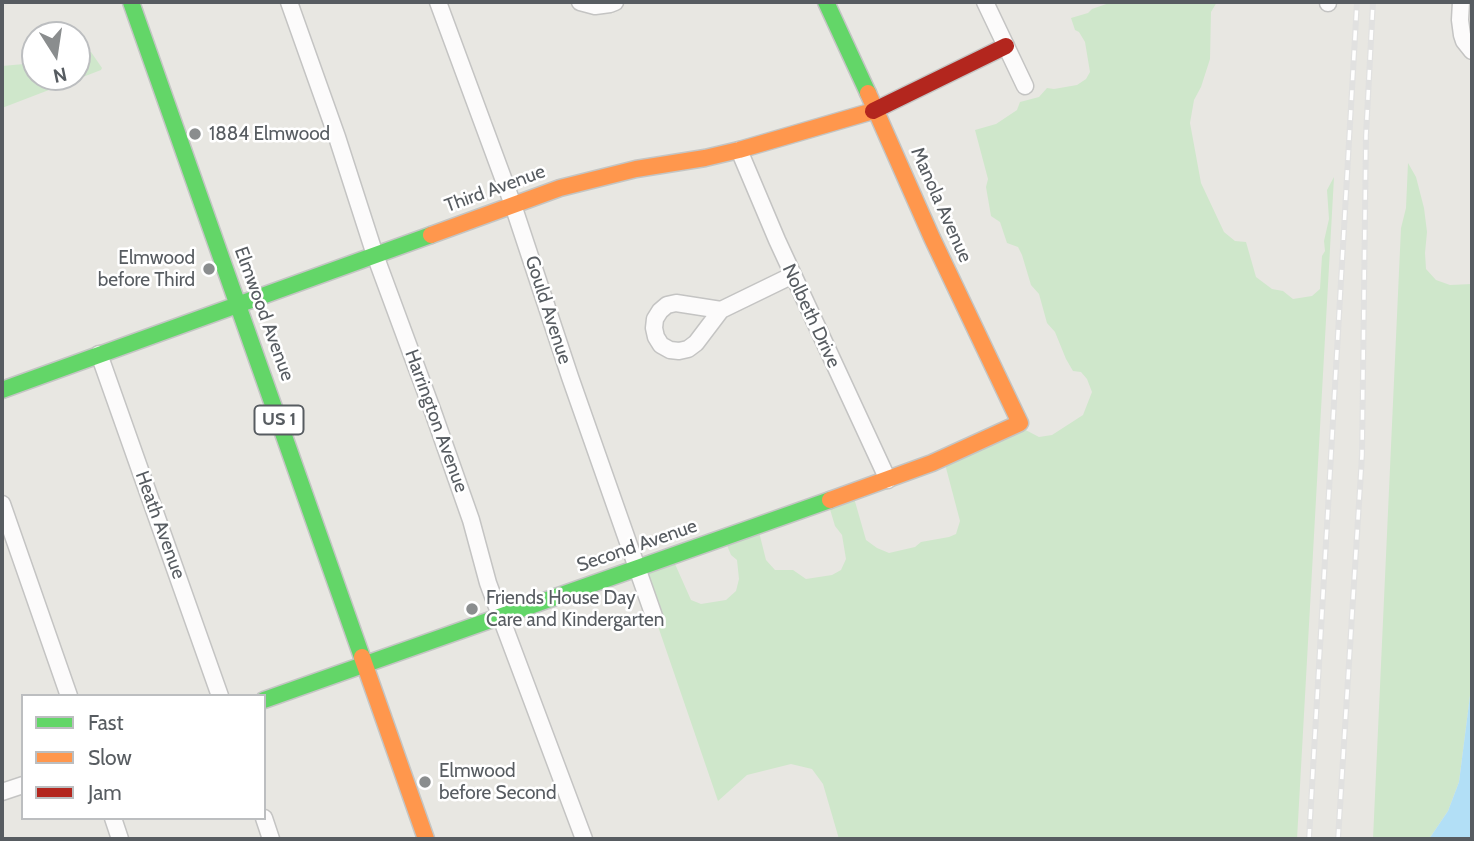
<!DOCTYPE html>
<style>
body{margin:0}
#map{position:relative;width:1474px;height:841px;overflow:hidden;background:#e8e7e2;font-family:Cabin,sans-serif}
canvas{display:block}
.frame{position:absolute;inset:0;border:4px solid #575c61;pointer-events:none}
.legend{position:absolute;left:21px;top:694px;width:245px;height:126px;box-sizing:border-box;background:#fff;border:2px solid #bcbec0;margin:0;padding:9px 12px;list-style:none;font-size:21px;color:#575c61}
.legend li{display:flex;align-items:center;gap:14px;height:35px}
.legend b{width:35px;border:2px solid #bcbec0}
.north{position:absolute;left:21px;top:21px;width:70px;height:70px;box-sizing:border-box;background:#fff;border:2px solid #bcbec0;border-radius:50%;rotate:168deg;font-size:19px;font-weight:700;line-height:28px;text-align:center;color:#575c61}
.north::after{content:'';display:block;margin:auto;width:24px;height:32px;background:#8a8d8e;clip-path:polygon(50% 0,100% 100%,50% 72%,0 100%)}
</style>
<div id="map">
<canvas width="1474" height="841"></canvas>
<div class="frame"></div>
<ul class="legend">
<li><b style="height:9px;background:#63d668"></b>Fast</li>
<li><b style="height:9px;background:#ff974d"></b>Slow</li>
<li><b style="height:9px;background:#b3261e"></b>Jam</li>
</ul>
<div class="north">N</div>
</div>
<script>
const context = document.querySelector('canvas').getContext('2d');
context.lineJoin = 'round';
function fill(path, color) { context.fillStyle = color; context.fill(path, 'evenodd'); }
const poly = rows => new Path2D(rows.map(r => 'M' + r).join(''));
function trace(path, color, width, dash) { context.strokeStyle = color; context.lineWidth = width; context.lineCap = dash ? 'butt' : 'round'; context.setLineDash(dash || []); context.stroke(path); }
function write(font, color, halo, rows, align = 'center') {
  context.font = font + ' Cabin,sans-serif'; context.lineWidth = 5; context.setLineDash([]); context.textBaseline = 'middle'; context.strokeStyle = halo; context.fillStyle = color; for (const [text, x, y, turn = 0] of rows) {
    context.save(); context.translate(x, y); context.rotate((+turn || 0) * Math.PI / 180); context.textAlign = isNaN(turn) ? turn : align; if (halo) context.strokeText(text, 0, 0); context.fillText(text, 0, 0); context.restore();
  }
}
fill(poly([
 [1112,2,1217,2,1211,12,1210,59,1201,87,1194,100,1190,123,1201,183,1224,232,1235,241,1246,242,1256,277,1272,289,1283,291,1293,299,1312,296,1320,289,1322,256,1325,251,1324,241,1329,219,1327,190,1334,177,1297,839,839,839,823,784,812,769,791,764,747,775,718,801,650,603,634,569,671,555,691,600,701,604,726,600,736,591,739,579,737,560,731,555,724,538,757,524,766,560,775,570,793,570,806,579,832,575,841,570,846,559,842,535,835,526,829,506,852,491,866,540,877,548,889,553,915,547,921,542,949,537,956,534,960,521,945,464,1016,425,1039,437,1052,435,1083,415,1092,392,1087,379,1081,372,1073,371,1066,359,1055,332,1047,323,1039,294,1031,285,1022,255,1018,247,1007,243,1000,222,991,216,986,187,988,179,975,130,996,124,1017,110,1020,102,1039,97,1047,88,1054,89,1077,85,1086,79,1090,72,1085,42,1079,32,1075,30,1071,18,1088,13,1092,9],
 [91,52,102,68,101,70,2,108,2,66,35,63,35,77,77,77,77,54],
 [1408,163,1416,177,1424,208,1427,232,1425,253,1426,269,1436,280,1450,285,1472,284,1472,680,1459,782,1448,811,1429,839,1373,839,1401,228,1406,208]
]), '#cfe7cb');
fill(poly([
 [1472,680,1472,839,1429,839,1448,811,1459,782]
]), '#b2dff6');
const street = poly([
 [289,2,337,137,375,255,433,412,471,520,488,583,584,839],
 [438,2,513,205,570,377,655,619],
 [580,2,595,6,610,4,615,2],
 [985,2,1025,86],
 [1461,2,1460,20,1462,35,1464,41,1472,51],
 [1328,3,1328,2],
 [739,150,777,240,888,480],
 [721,310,676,303,667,305,660,311,655,319,654,328,656,337,661,345,670,350,679,351,688,349,696,343,721,310,793,275],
 [99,354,220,696],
 [2,504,69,696],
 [2,792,23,785],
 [113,818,120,839],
 [264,818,271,839]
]);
const fast = poly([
 [131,2,362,657],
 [826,2,868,93],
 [2,390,431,235],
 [264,700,830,500]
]);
const slow = poly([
 [431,235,560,188,636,169,705,158,739,150,873,111],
 [830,500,932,463,1020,423,932,238,868,93],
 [362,657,426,839]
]);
const jam = poly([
 [873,111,1006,46]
]);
trace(street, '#c4c4c3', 19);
trace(fast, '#c4c5c4', 19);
trace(slow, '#c4c5c4', 19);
trace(jam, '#c4c5c4', 19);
trace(street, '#fcfbfb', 16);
trace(fast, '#63d668', 16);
trace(slow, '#ff974d', 16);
trace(jam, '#b3261e', 16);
const rail = poly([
 [1309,839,1357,2],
 [1338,839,1362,455,1366,135,1373,2]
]);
trace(rail, '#e1e1e0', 6);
trace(rail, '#fff', 3.5, [10]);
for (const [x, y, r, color] of [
 [195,134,7,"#8a8d8e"],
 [209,269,7,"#8a8d8e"],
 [472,609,7,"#8a8d8e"],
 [425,782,7,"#8a8d8e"]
]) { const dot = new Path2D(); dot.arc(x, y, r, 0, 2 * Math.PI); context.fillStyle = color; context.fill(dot); trace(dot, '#fff', 2.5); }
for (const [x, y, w] of [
 [279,420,49]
]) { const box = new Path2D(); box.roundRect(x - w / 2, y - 14.5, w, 29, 5); context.fillStyle = '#fff'; context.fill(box); trace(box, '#575c61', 2); }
write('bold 18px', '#575c61', null, [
 ["US 1",279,420]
]);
write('19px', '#575c61', '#fff', [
 ["1884 Elmwood",209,134],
 ["Elmwood",195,258,"right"],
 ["before Third",195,280,"right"],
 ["Friends House Day",486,598],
 ["Care and Kindergarten",486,620],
 ["Elmwood",439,771],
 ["before Second",439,793]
], 'left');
write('19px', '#575c61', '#fff', [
 ["Third Avenue",495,189,-20],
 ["Manola Avenue",941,205,66],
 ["Gould Avenue",548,310,72],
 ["Elmwood Avenue",264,314,70],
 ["Nolbeth Drive",811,316,65],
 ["Harrington Avenue",436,421,70],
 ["Heath Avenue",160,525,70],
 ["Second Avenue",637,546,-19]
]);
</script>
